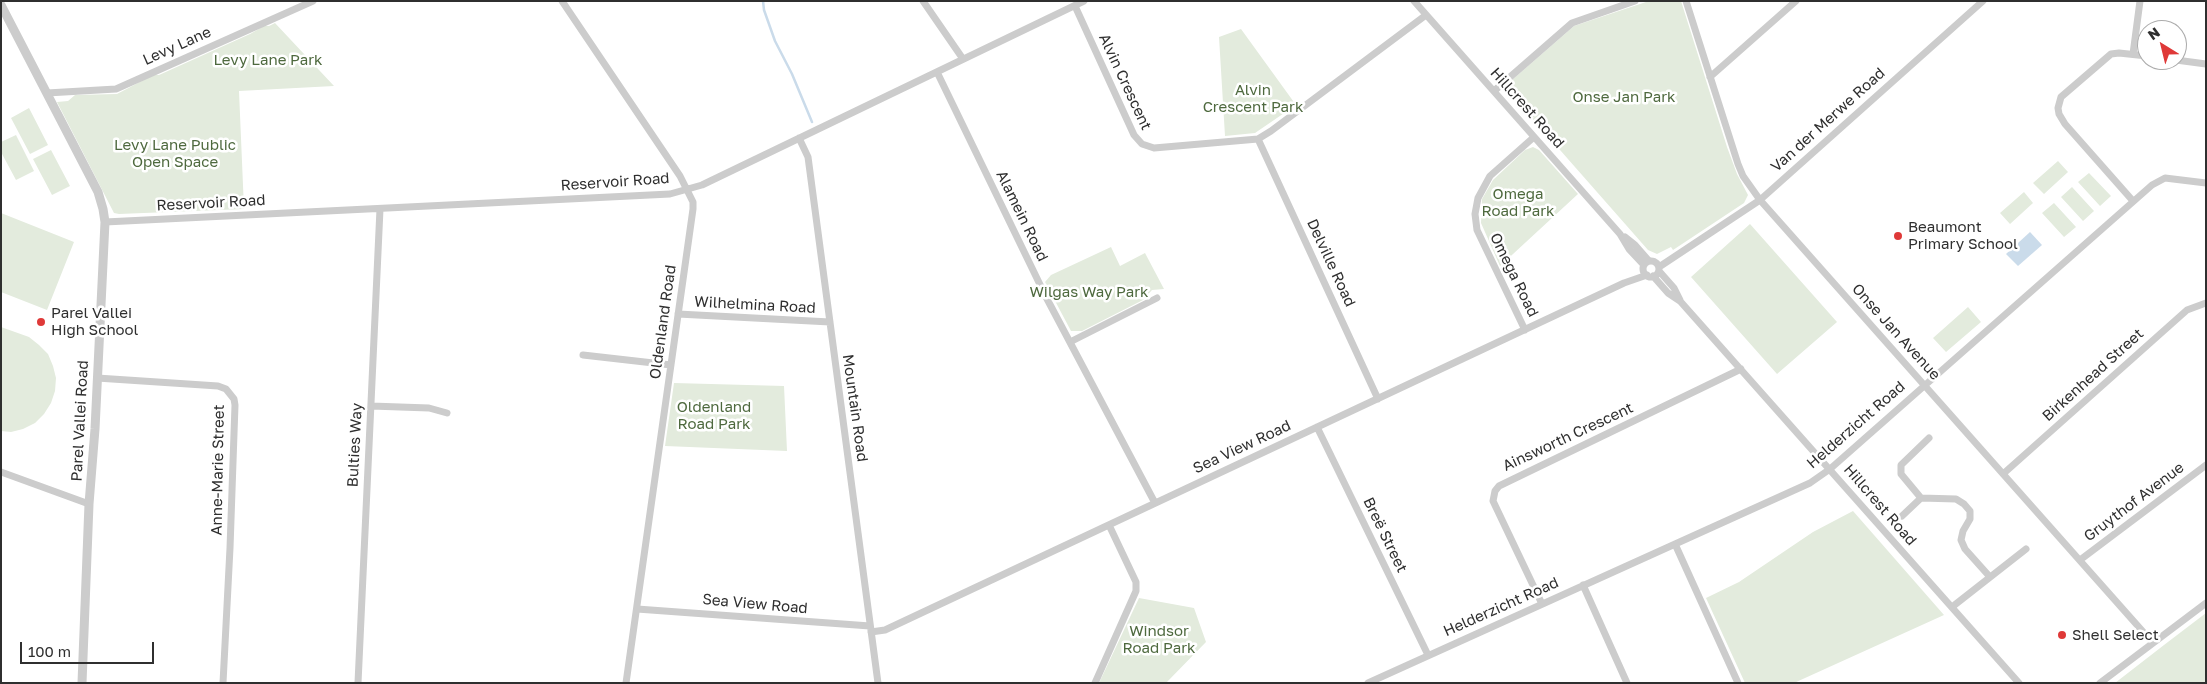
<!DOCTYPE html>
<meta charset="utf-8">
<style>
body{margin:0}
#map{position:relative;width:2207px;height:684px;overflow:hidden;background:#fff;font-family:"Golos Text",sans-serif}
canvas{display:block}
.frame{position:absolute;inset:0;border:2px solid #2f2f2f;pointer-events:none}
.north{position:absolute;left:2137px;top:20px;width:50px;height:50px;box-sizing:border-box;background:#fff;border:1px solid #acacac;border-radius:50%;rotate:324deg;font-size:14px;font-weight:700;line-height:20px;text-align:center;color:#2f2f2f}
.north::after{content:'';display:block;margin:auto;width:18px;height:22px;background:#df3938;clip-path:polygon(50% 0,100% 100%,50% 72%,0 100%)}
.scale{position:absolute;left:20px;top:642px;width:134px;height:22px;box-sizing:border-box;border:2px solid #2f2f2f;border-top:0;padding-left:6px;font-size:15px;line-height:18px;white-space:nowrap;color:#2f2f2f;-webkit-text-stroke:4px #fff;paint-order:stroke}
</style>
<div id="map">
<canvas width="2207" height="684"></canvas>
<div class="frame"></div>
<div class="north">N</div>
<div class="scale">100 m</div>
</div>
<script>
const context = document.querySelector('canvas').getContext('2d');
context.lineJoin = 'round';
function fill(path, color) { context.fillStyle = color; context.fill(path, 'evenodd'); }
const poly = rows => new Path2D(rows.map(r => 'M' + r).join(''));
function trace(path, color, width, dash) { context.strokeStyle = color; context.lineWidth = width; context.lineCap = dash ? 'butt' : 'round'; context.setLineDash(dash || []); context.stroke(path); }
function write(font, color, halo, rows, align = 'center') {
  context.font = font + ' "Golos Text",sans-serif'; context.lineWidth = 5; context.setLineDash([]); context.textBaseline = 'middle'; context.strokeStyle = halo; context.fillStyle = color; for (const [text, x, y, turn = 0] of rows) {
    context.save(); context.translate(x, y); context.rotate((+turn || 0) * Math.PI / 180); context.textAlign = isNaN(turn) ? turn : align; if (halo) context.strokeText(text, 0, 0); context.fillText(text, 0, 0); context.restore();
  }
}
fill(poly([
 [1649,1,1681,1,1727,147,1737,174,1748,195,1744,203,1673,250,1671,247,1657,254,1648,250,1509,92,1510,86,1514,82,1512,80,1574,26],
 [275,23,334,86,239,91,244,209,119,214,114,213,57,102,68,101,75,95,117,94,153,75,159,75,250,34,264,26,269,26],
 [1241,29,1296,105,1255,133,1225,136,1219,37],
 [29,108,48,145,30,154,11,118],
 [16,135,34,171,16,180,1,152,1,142],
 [1533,147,1539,150,1578,194,1500,266,1481,223,1482,199,1493,180,1525,150],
 [51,150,70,186,52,195,33,159],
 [2058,161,2068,172,2044,194,2033,183],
 [2089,173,2111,196,2100,206,2078,182],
 [2072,187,2094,211,2083,221,2061,197],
 [2024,192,2033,203,2010,224,2000,213],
 [2054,203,2076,227,2064,237,2042,213],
 [1,213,74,242,47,310,1,292],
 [1750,224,1837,322,1777,374,1691,277],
 [1111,247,1120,266,1145,253,1164,289,1152,290,1143,300,1082,331,1071,331,1045,282,1051,275],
 [1968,307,1981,322,1946,352,1933,338],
 [1,327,29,337,39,345,48,354,53,366,56,378,55,391,51,403,44,414,35,423,23,429,11,432,1,431],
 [674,383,784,386,787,451,665,446],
 [1853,511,1944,615,1794,683,1745,683,1706,598,1739,582,1813,532],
 [1139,598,1194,608,1206,642,1166,683,1099,683],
 [2206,613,2206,683,2115,683,2164,645]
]), '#e3ebdd');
fill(poly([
 [2030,232,2042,245,2018,266,2006,254]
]), '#cadbea');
trace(poly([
 [763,1,764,10,775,41,792,74,812,122]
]), '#cadbea', 2.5);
trace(poly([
 [562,1,680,176,693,202,693,209,626,683],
 [923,1,963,59],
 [1414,1,1620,234,1629,249,1644,265],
 [1686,1,1738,164,1743,176,1760,200,2153,643],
 [1075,6,1134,135,1142,144,1154,148,1258,139,1271,131,1426,15],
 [2133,54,2140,1],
 [2176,60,2206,64],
 [937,72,1046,297,1155,503],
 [1710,77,1796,1],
 [1494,91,1572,23,1635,1],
 [47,93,116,89,313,1],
 [799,138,808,157,878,683],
 [1258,139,1378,399],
 [2133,201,2065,124,2059,114,2058,108,2061,97,2111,54,2119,53,2147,56],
 [105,222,670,194,702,185,1084,1],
 [1625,237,1635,245,1649,261],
 '1643 269a8 8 0 1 1 16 0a8 8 0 1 1-16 0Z',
 [1659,267,1760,200,1983,1],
 [1659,271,1674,288,1680,300],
 [1653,276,1668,293,1680,301,2019,683],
 [678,314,830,322],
 [1525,330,1477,230,1475,214,1478,198,1490,176,1534,137],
 [1070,342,1157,298],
 [583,355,671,365],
 [97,378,218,386,226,389,234,399,235,405,230,548,223,683],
 [371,406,429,408,447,413],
 [1317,427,1428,655],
 [1929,438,1901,465,1901,474,1921,498,1956,499,1964,504,1970,511,1970,519,1963,531,1961,540,1965,549,1990,577],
 [1,472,89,504],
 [2003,474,2187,310,2206,303],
 [1902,516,1921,498],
 [1675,544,1738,683],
 [2080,560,2206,465],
 [1583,585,1627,683],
 [1542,604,1493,501,1495,491,1499,486,1741,369],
 [1952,607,2026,549],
 [637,609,870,626],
 [871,632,885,630,1624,283,1647,275],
 [358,683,380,209],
 [1095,683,1136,591,1136,582,1109,525],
 [1368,683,1810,483,1830,469,2152,185,2165,178,2206,183],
 [2100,683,2206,603]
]), '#ccc', 7);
trace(poly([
 [1,5,98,192,103,209,105,222,95,429,89,504,82,683]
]), '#ccc', 9);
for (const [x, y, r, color] of [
 [1898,236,5,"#df3938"],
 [41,322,5,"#df3938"],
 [2062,635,5,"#df3938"]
]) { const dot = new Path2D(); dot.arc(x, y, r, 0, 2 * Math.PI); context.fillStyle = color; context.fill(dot); trace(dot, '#fff', 2); }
write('15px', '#2f2f2f', '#fff', [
 ["Levy Lane",177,46,-24],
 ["Alvin Crescent",1125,82,65],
 ["Hillcrest Road",1527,108,48],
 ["Van der Merwe Road",1828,120,-42],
 ["Reservoir Road",615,182,-4],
 ["Reservoir Road",211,203,-3],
 ["Alamein Road",1022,216,64],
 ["Delville Road",1331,263,65],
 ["Omega Road",1514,275,64],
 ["Wilhelmina Road",755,305,3],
 ["Oldenland Road",663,322,-82],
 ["Onse Jan Avenue",1896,332,48],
 ["Birkenhead Street",2093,375,-42],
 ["Mountain Road",855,408,82],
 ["Parel Vallei Road",80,421,-87],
 ["Helderzicht Road",1856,425,-41],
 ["Ainsworth Crescent",1568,437,-25],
 ["Bulties Way",355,445,-87],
 ["Sea View Road",1242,447,-25],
 ["Anne-Marie Street",218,470,-89],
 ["Gruythof Avenue",2134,502,-37],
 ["Hillcrest Road",1880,505,49],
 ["Breë Street",1385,535,64],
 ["Sea View Road",755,604,5],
 ["Helderzicht Road",1501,607,-24]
]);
write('15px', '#4e693e', '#fff', [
 ["Levy Lane Park",268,60],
 ["Alvin",1253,90],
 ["Crescent Park",1253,107],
 ["Onse Jan Park",1624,97],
 ["Levy Lane Public",175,145],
 ["Open Space",175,162],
 ["Omega",1518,194],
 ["Road Park",1518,211],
 ["Wilgas Way Park",1089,292],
 ["Oldenland",714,407],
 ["Road Park",714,424],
 ["Windsor",1159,631],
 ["Road Park",1159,648]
]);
write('15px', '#2f2f2f', '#fff', [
 ["Beaumont",1908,227],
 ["Primary School",1908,244],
 ["Parel Vallei",51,313],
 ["High School",51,330],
 ["Shell Select",2072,635]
], 'left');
</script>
